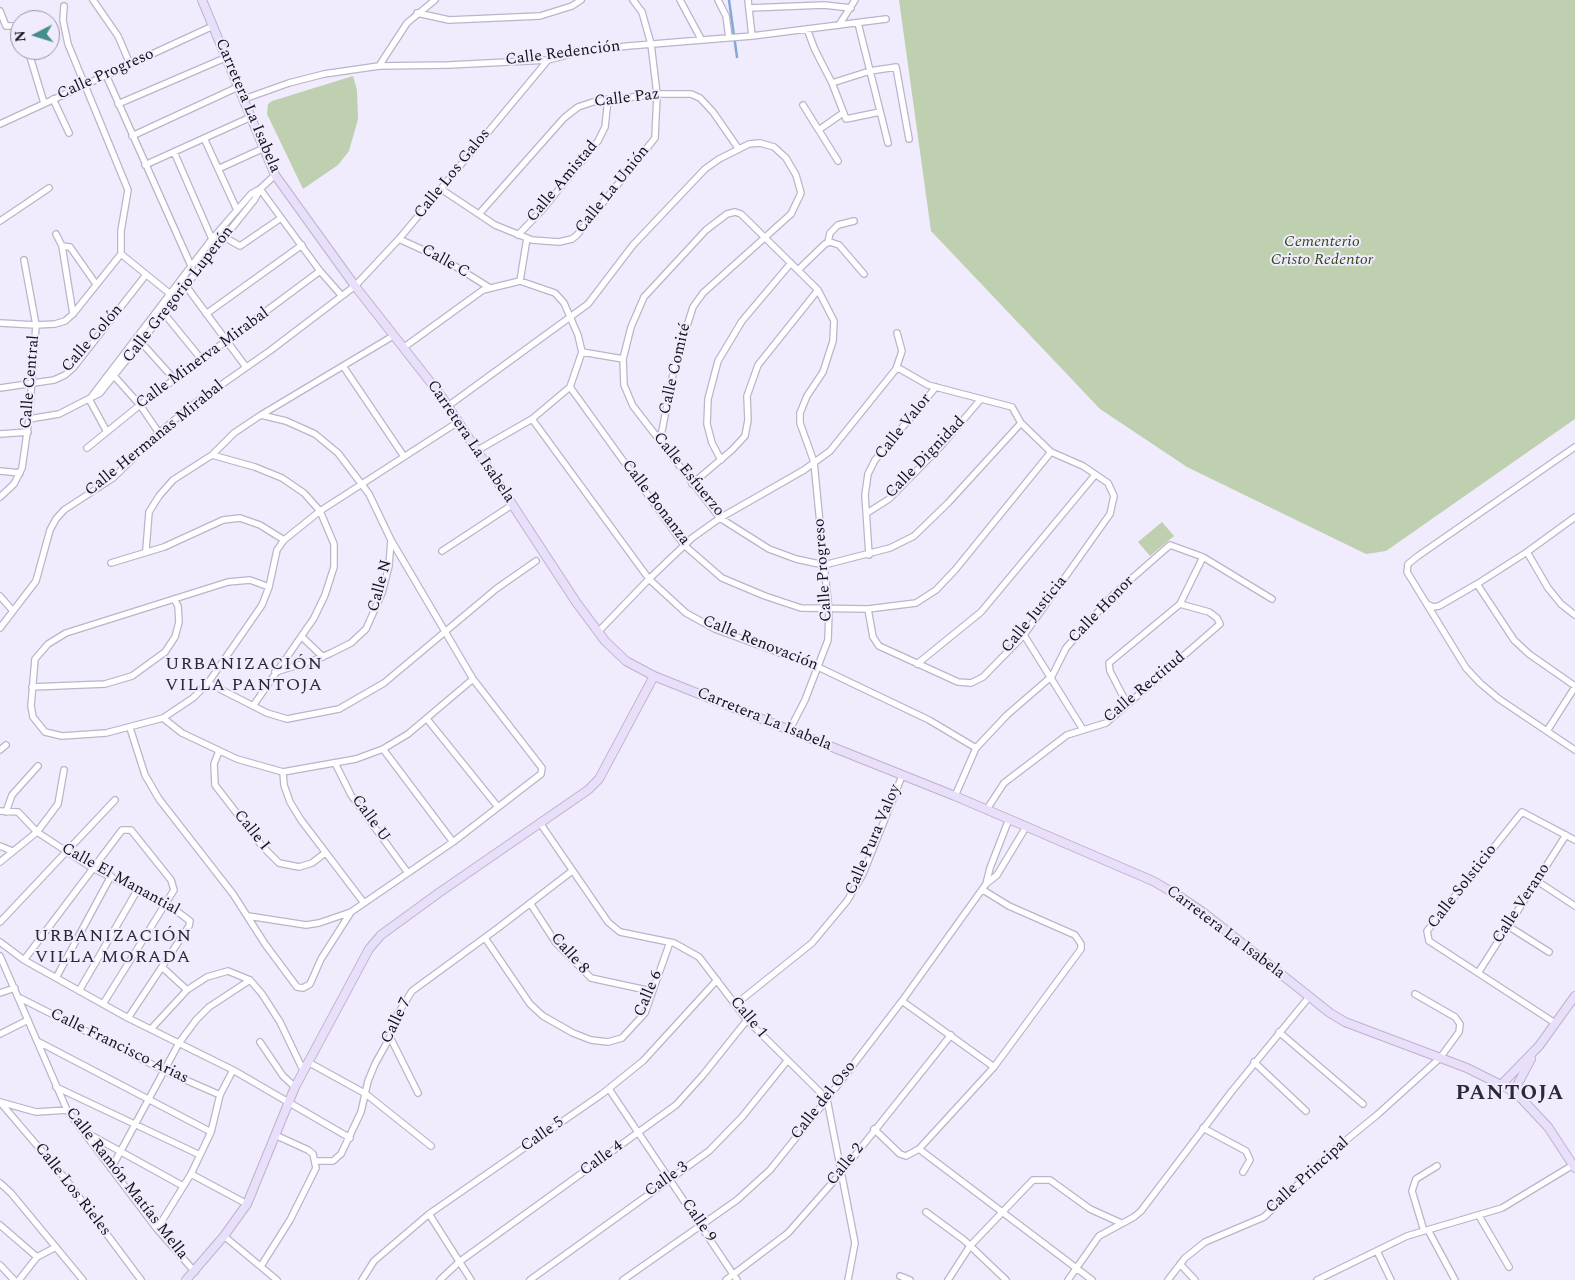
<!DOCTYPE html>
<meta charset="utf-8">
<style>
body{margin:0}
#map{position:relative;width:1575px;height:1280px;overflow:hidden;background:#f1ebfe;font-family:Spectral,serif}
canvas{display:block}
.north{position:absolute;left:10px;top:10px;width:50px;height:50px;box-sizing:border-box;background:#f1ebfe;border:1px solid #9994a3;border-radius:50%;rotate:265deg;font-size:14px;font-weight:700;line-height:20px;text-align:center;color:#15121a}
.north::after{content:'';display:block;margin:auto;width:18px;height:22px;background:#468e8d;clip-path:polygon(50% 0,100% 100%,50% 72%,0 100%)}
</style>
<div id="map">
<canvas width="1575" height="1280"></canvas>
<div class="north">N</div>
</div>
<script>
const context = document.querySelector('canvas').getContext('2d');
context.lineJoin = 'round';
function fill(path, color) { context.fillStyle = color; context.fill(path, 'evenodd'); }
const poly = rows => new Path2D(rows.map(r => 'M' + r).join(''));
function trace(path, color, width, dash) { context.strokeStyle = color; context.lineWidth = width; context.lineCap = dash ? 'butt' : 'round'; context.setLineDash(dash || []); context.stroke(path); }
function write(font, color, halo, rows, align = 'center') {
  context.font = font + ' Spectral,serif'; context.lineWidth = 4; context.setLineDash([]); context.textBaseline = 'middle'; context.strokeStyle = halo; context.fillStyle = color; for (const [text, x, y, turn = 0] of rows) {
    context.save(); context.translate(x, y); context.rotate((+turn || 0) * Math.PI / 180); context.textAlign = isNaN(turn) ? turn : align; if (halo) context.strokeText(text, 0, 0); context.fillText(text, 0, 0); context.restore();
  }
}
fill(poly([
 [899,0,1575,0,1575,419,1386,551,1366,554,1187,467,1100,409,931,231],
 [353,76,357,90,358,119,349,151,338,165,303,189,267,114,268,104,272,101],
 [1162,522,1174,536,1150,556,1138,542]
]), '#bed0af');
trace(poly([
 [729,0,737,57]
]), '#82a9d6', 2.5);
const street = poly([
 [93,0,118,36,130,64],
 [680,0,701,39],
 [718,0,726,16,729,38],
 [748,0,752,36],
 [64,6,63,20,68,44,128,190,121,231,121,254],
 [749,8,824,5,851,8],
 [0,11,6,26,20,26],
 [417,13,449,20,540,16,572,6,581,0],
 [858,23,888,143],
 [839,25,855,0],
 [807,29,815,50,832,83,846,119,880,112],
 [28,50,44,103],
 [379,66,407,23,435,0],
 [106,75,192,268],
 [832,83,870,71,896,67,909,139],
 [53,99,69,133],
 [244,99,289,83,324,74,379,66,449,65,548,60,579,52,628,46,752,36,886,19],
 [118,104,225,58],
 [803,105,838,161],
 [0,124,213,26],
 [820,129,843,113],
 [132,136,238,87],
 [204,138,237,210],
 [174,152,212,239],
 [145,165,251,117],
 [218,169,264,148],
 [260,189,320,271,342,296],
 [441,189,495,225,532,240,559,242,572,239,577,235,655,138,657,94,651,44,642,12,633,0],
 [479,214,564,118,578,107,593,102,657,94,691,94,700,98,713,112,738,148],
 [0,221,49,188],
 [56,234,62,246,73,314],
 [518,235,543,209,598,141,605,127,608,99],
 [224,237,240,246,281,218],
 [399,239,445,260,490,288],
 [828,242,830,233,838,225,854,221],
 [62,246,70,247,96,284],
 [121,254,174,297],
 [798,270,825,244,830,242,839,245,864,274],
 [520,281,527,238],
 [186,286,246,367],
 [162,311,202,360],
 [206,314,302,245],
 [0,323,36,325,55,324,65,321,73,314,121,254],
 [139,340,175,380],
 [403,348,483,290,520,281,555,293,564,303,578,335,582,352,570,387,532,419,478,450],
 [582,352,623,359],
 [343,366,403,455],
 [115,377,140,405,159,433],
 [570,387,684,545,722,578,765,596,801,608,868,609,916,603,936,590,955,570,1051,452],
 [0,388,54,380,65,375,73,368,145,276],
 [92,396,212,239,251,194,260,189,275,175],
 [89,399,107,432],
 [448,406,588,304,633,245,705,169,719,159,749,144,760,143,774,147,786,158,796,175,801,193,791,214,703,293,693,307,675,364,660,441],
 [261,415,286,421,315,434,338,453,369,494,391,540,389,566,382,593,366,629,351,643,331,653,315,660,275,672],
 [29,419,59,414,100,393,255,199,260,189],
 [532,419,649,579,686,613,715,629,818,667,929,720,976,748],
 [0,434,28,432],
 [1575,447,1418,556,1408,564,1407,572,1466,668,1480,683,1499,699,1575,750],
 [87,448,140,405,320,271],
 [212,455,255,467,282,478,304,493,320,511,334,544,334,567,325,595,314,618,253,706],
 [721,460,712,443,707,424,708,399,718,361,742,321,791,263],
 [0,471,20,473],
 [692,484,732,450,745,436,748,420,747,396,758,365,818,290],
 [0,497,14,484,22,468,29,419,36,325,24,260],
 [867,513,889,499,941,446,981,399],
 [146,550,149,512,159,496,173,480,212,455,234,433,261,415,393,336],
 [442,551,512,505],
 [1527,552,1548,588,1561,604,1575,615],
 [869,555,865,495,868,474,875,460,936,387],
 [111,563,164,547,223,520,240,518,260,525,284,540],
 [1477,584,1514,640,1529,654,1575,686],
 [269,587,250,580,228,582,66,633,48,644,35,659,31,706,33,717,45,732,62,736,106,733,163,718,193,698,208,683,262,605,269,587,277,550,284,540,320,511,458,422],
 [0,596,13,611],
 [1427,604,1433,607,1439,606,1477,584,1527,552,1575,517],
 [868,609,873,637,879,646,958,682,971,683,983,677,1024,635,1110,514,1114,496,1108,483,1083,466,1051,452,1021,423,1012,407,928,385,900,369,896,369],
 [0,628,36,581,50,530,56,519,64,510,113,478,159,433,191,406,271,350,355,286,399,239,548,60],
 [598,632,649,579,692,538,720,518,804,470,830,451,896,369,902,351,897,333],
 [1024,635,1082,728],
 [302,637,323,657],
 [917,664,981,612,1095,475],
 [208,683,267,713,287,719,339,709,384,683,496,589,536,561],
 [32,687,105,684,132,676,165,652,175,637,179,622,178,606,174,599],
 [1127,704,1110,671,1109,663,1180,604,1203,557],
 [163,718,182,733,237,759,283,772,356,759,383,749,408,734,473,679],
 [427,719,498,807],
 [130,728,145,775,159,799,233,894,265,944,297,987,303,988,310,984,321,959,351,912],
 [789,731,805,700,828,640,829,610,824,565,814,462,800,423,800,413,807,396,823,372,833,341,834,321,818,290,741,214,735,212,727,214,706,230,644,297,631,327,623,359,624,385,633,406,720,518,769,549,796,559,824,565,890,548,914,536,948,503,1021,423],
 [1547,731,1575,687],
 [383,749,453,842],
 [0,750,6,745],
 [219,751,214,764,215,785,262,846,279,863,299,867,312,863,325,853],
 [335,763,351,795,408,873],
 [283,772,284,785,290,802,301,820,364,903],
 [955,796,976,748,1007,715,1052,676,1066,648,1114,594,1170,545,1203,557,1272,599],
 [987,809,1004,783,1067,735,1106,723,1220,624,1217,618,1209,612,1180,604],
 [0,811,18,812,37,832,92,868,167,904,190,921,189,926,128,1018],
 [6,812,12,795,38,766],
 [540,823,608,922,620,932,674,943,699,957,747,1020,827,1099,855,1243,848,1280],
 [0,846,12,851],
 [0,862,37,832,58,804,64,770],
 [1537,881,1575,906],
 [986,884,990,868,1009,819],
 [530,903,556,943,591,978,651,991],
 [248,916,306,925,319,923,351,912,453,842,541,774,542,768,473,679,391,540],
 [0,922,115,800],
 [1508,926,1549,952],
 [485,938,530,1004,543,1016,573,1033,591,1040,608,1042,622,1038,645,1013,670,942],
 [0,942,24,960,128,1018,233,1070,350,1138],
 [0,956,67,1110,157,1229,195,1272],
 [24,960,122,830,131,830,171,880,174,890,103,1004],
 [162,967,187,990],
 [1478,973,1566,835],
 [56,978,111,876],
 [79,991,138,889],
 [0,993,15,988],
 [20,998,163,1070,220,1095],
 [902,1001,994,1067],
 [736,1004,812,943,847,901,863,874,902,776],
 [1555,1023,1429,941,1427,931,1522,812,1575,840],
 [151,1029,187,990,207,977,228,971,250,980,262,994,280,1022,303,1070],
 [1279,1032,1363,1104],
 [0,1034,28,1020],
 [390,1037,418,1093],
 [37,1041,211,1132],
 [260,1042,283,1076,295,1087],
 [308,1062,366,1094,431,1146],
 [1254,1062,1306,1111],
 [56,1087,200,1155],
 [609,1089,737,1280],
 [0,1102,64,1177,141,1280],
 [0,1102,36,1112,67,1110],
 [1203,1128,1246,1151,1250,1160,1243,1172],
 [874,1129,900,1154,906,1156,919,1149,994,1067,1081,949,1081,944,1075,935,1009,906,983,890],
 [87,1133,183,1186],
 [919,1149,1092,1280],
 [316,1161,333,1161,341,1154,361,1112,368,1081,375,1064,390,1037,397,1015,412,991,498,928,572,871],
 [111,1169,179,1043,196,1020,209,1007,250,980],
 [191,1174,247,1204],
 [0,1183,11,1193,83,1280],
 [926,1212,964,1240,1006,1280],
 [429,1214,471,1280],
 [1479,1216,1509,1267],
 [0,1225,37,1257],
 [157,1229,191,1174,211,1132,220,1095,233,1070],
 [1428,1230,1455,1280],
 [1424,1231,1412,1191,1416,1179,1437,1166],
 [224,1236,277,1280],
 [1377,1251,1391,1280],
 [1180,1264,1195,1280],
 [0,1265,14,1280],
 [261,1266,290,1220,316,1168,313,1154,308,1150,275,1135],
 [900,1276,910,1280],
 [19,1280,37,1257,56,1247],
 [362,1280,374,1261,429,1214,602,1094,643,1061,717,980],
 [440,1280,459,1262,676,1105,703,1075,747,1020],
 [530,1280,709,1151,742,1117,787,1061],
 [623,1280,737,1200,770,1170,827,1099,902,1001,986,884,997,875,1026,827],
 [726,1280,788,1233,840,1174,951,1035],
 [948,1280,970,1246,1033,1180,1050,1180,1090,1209,1121,1223],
 [1068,1280,1099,1236,1134,1217,1141,1211,1232,1091,1309,997],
 [1168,1280,1185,1258,1205,1242,1264,1217,1334,1150,1377,1115,1440,1058,1459,1032,1460,1024,1455,1017,1415,994],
 [1317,1280,1407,1236,1502,1208,1573,1165]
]);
const secondary = poly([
 [202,0,275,175,355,286,442,397,576,602,605,641,626,661,654,676,955,796,1153,881,1179,896,1204,913,1330,1013,1345,1022,1467,1068,1507,1088,1520,1097,1548,1127,1575,1168],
 [1501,1085,1539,1046,1575,996],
 [1513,1093,1531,1059],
 [186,1280,224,1236,247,1204,295,1087,369,949,381,935,440,892,588,790,599,779,654,676]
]);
trace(street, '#bbb4ca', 8);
trace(secondary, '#bbb4ca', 10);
trace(street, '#fff', 5.5);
trace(secondary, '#eadffa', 8);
write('16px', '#15121a', '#f1ebfe', [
 ["Calle Redención",563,54,-7],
 ["Calle Progreso",106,75,-24],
 ["Calle Paz",627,99,-7],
 ["Carretera La Isabela",247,106,67],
 ["Calle Los Galos",453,174,-51],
 ["Calle Amistad",563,182,-50],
 ["Calle La Unión",613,190,-51],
 ["Calle C",445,262,29],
 ["Calle Gregorio Luperón",179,295,-52],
 ["Calle Colón",93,339,-49],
 ["Calle Minerva Mirabal",203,359,-36],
 ["Calle Comité",676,369,-77],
 ["Calle Central",31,382,-85],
 ["Calle Valor",904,427,-51],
 ["Calle Hermanas Mirabal",155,439,-39],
 ["Carretera La Isabela",470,442,56],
 ["Calle Dignidad",926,458,-46],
 ["Calle Esfuerzo",688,475,51],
 ["Calle Bonanza",655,503,53],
 ["Calle Progreso",824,570,-94],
 ["Calle N",381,586,-75],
 ["Calle Honor",1102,610,-46],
 ["Calle Justicia",1035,615,-51],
 ["Calle Renovación",760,644,22],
 ["Calle Rectitud",1145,688,-40],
 ["Carretera La Isabela",764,720,22],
 ["Calle U",370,819,54],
 ["Calle I",251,831,51],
 ["Calle Pura Valoy",874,840,-67],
 ["Calle El Manantial",120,880,29],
 ["Calle Solsticio",1463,887,-52],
 ["Calle Verano",1522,904,-57],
 ["Carretera La Isabela",1225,933,37],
 ["Calle 8",569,954,48],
 ["Calle 6",649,994,-67],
 ["Calle 1",748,1018,50],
 ["Calle 7",397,1021,-64],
 ["Calle Francisco Arias",119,1047,26],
 ["Calle del Oso",824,1101,-52],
 ["Calle 5",543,1135,-35],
 ["Calle 4",602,1159,-36],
 ["Calle 2",846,1165,-51],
 ["Calle Principal",1308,1176,-42],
 ["Calle 3",667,1180,-35],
 ["Calle Ramón Matías Mella",126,1184,52],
 ["Calle Los Rieles",72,1190,52],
 ["Calle 9",698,1221,56]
]);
write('italic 16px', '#324c14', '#f1ebfe', [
 ["Cementerio",1322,243],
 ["Cristo Redentor",1322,261]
]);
context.letterSpacing = '1px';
write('18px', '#2e2739', '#f1ebfe', [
 ["URBANIZACIÓN",244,665],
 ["VILLA PANTOJA",244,686],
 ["URBANIZACIÓN",113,937],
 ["VILLA MORADA",113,958]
]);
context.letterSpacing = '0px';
context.letterSpacing = '1px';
write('bold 21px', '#2e2739', '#f1ebfe', [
 ["PANTOJA",1510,1095]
]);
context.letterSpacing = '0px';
</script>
